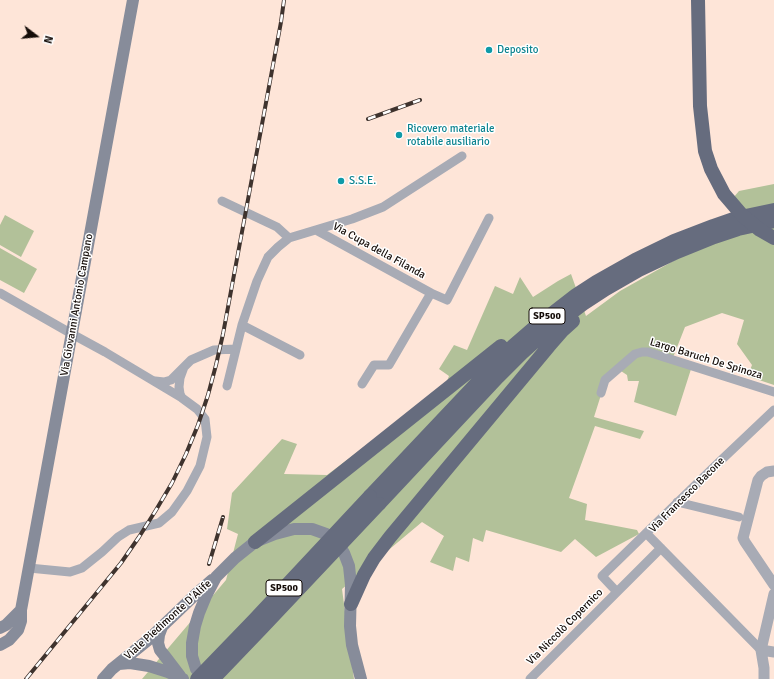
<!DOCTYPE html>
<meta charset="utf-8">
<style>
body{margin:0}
#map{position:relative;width:774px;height:679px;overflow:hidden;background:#fee5d8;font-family:Signika,sans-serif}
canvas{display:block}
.north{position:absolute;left:16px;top:16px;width:40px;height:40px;-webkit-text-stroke:3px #fff;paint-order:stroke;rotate:106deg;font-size:11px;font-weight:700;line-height:16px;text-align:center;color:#140c08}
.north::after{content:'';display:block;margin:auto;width:14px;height:18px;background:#140c08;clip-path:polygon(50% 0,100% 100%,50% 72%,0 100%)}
</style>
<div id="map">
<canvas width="774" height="679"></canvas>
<div class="north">N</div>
</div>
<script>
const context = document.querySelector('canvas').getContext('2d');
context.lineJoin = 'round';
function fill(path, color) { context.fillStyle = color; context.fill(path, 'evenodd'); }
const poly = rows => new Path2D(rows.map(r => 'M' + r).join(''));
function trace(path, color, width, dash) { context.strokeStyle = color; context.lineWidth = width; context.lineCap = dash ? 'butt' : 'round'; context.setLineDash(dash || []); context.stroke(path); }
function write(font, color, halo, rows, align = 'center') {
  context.font = font + ' Signika,sans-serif'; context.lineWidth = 3; context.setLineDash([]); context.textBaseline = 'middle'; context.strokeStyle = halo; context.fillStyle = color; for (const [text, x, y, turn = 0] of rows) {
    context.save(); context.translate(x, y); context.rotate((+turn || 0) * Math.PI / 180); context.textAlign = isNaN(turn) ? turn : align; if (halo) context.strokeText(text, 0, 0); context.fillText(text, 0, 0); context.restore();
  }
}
fill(poly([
 [774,184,774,385,738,373,750,370,752,365,737,344,744,320,722,313,685,327,672,360,692,366,676,416,634,402,639,381,628,381,627,375,618,369,606,379,594,417,644,431,640,439,595,426,569,498,587,504,585,520,637,530,639,534,596,557,575,539,561,552,486,530,483,542,473,538,469,562,456,557,453,571,430,562,444,536,422,522,342,589,354,679,142,679,226,580,238,534,227,529,232,493,282,439,297,444,284,474,327,475,445,386,449,376,439,369,454,345,467,350,495,286,513,294,520,277,533,297,558,281,571,274,586,316,620,291,700,246,751,231,733,198,739,191],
 [5,215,34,231,21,257,0,245,0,225],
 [0,248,37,269,24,293,0,280]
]), '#b2c199');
trace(poly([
 [222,201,277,227,289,238],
 [316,230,431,293,447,300,489,218],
 [0,293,72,334,105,352,182,398],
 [242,325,300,355],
 [155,381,164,382,171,380,191,360,214,350,236,349],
 [362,384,374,365,389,365,431,293],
 [227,386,242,325,257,281,268,257,278,247,289,238,352,219,383,207,462,156],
 [601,393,605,380,635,354,642,352,648,352,774,392],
 [677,502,739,517],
 [646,533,761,650],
 [29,568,70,572,82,568,102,552,118,537,129,530,159,523,172,512,187,491,200,466,207,437,205,419,197,409,182,398,180,394,179,387,180,378,184,367],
 [617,592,602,576,715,466,774,410],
 [530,679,661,548]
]), '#a8abb5', 9);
trace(poly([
 [774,471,767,472,761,476,758,480,743,538,745,542,774,585],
 [761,650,774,652],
 [764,679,764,668,761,650,774,594]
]), '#a8abb5', 11);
trace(poly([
 [162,627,159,635,158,643,160,650,164,655,180,676],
 [0,628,6,625,21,610],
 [0,645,9,640,18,630,21,621,21,610,26,583,133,0],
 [119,664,130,663,149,666,168,672,183,679],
 [103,679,112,669,148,640,196,594,212,580],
 [205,679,196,669,192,656,192,643,195,626,199,613,206,596,216,577,235,558,255,542,275,534,294,529,312,529,326,534,338,542,344,553,349,566,351,585,350,626,352,645,361,679]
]), '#878c9a', 12);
trace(poly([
 [370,496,491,368,514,345,536,326,576,295,596,282,635,260,674,241,713,226,736,218,774,210],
 [379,504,498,377,522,353,542,335,583,304,606,289,639,270,677,252,714,237,738,229,774,221],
 [255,542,501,346],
 [351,604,364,575,374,558,390,537,549,346,563,330,573,321]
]), '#666c7e', 14);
const rail = poly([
 [368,119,420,100],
 [209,564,223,517],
 [26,679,121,563,139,537,156,510,172,483,186,454,198,425,208,395,216,365,223,334,281,22,284,0]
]);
trace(rail, '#3f332e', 4);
trace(rail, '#fff', 2.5, [8]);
trace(poly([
 [698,0,700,106,705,151,711,169,724,194,742,215,760,230,774,238],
 [197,679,254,620,370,496],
 [213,679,262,628,379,504]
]), '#666c7e', 14);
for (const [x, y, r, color] of [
 [489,50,4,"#0f9aa8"],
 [399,135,4,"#0f9aa8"],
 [341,181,4,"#0f9aa8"]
]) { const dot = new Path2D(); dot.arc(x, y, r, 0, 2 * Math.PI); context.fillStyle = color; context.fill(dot); trace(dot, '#fff', 1.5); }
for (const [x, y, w] of [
 [547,316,36],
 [284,588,36]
]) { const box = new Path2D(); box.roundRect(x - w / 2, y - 8, w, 16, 3); context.fillStyle = '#fff'; context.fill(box); trace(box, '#140c08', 1); }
write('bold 10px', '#140c08', null, [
 ["SP500",547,316],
 ["SP500",284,588]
]);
write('11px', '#0d838f', '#fff', [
 ["Deposito",497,50],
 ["Ricovero materiale",407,129],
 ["rotabile ausiliario",407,142],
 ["S.S.E.",349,181]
], 'left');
write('11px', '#140c08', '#fff', [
 ["Via Cupa della Filanda",379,251,29],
 ["Via Giovanni Antonio Campano",77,305,-80],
 ["Largo Baruch De Spinoza",706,359,17],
 ["Via Francesco Bacone",687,495,-45],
 ["Viale Piedimonte D'Alife",168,620,-42],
 ["Via Niccolò Copernico",565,627,-45]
]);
</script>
